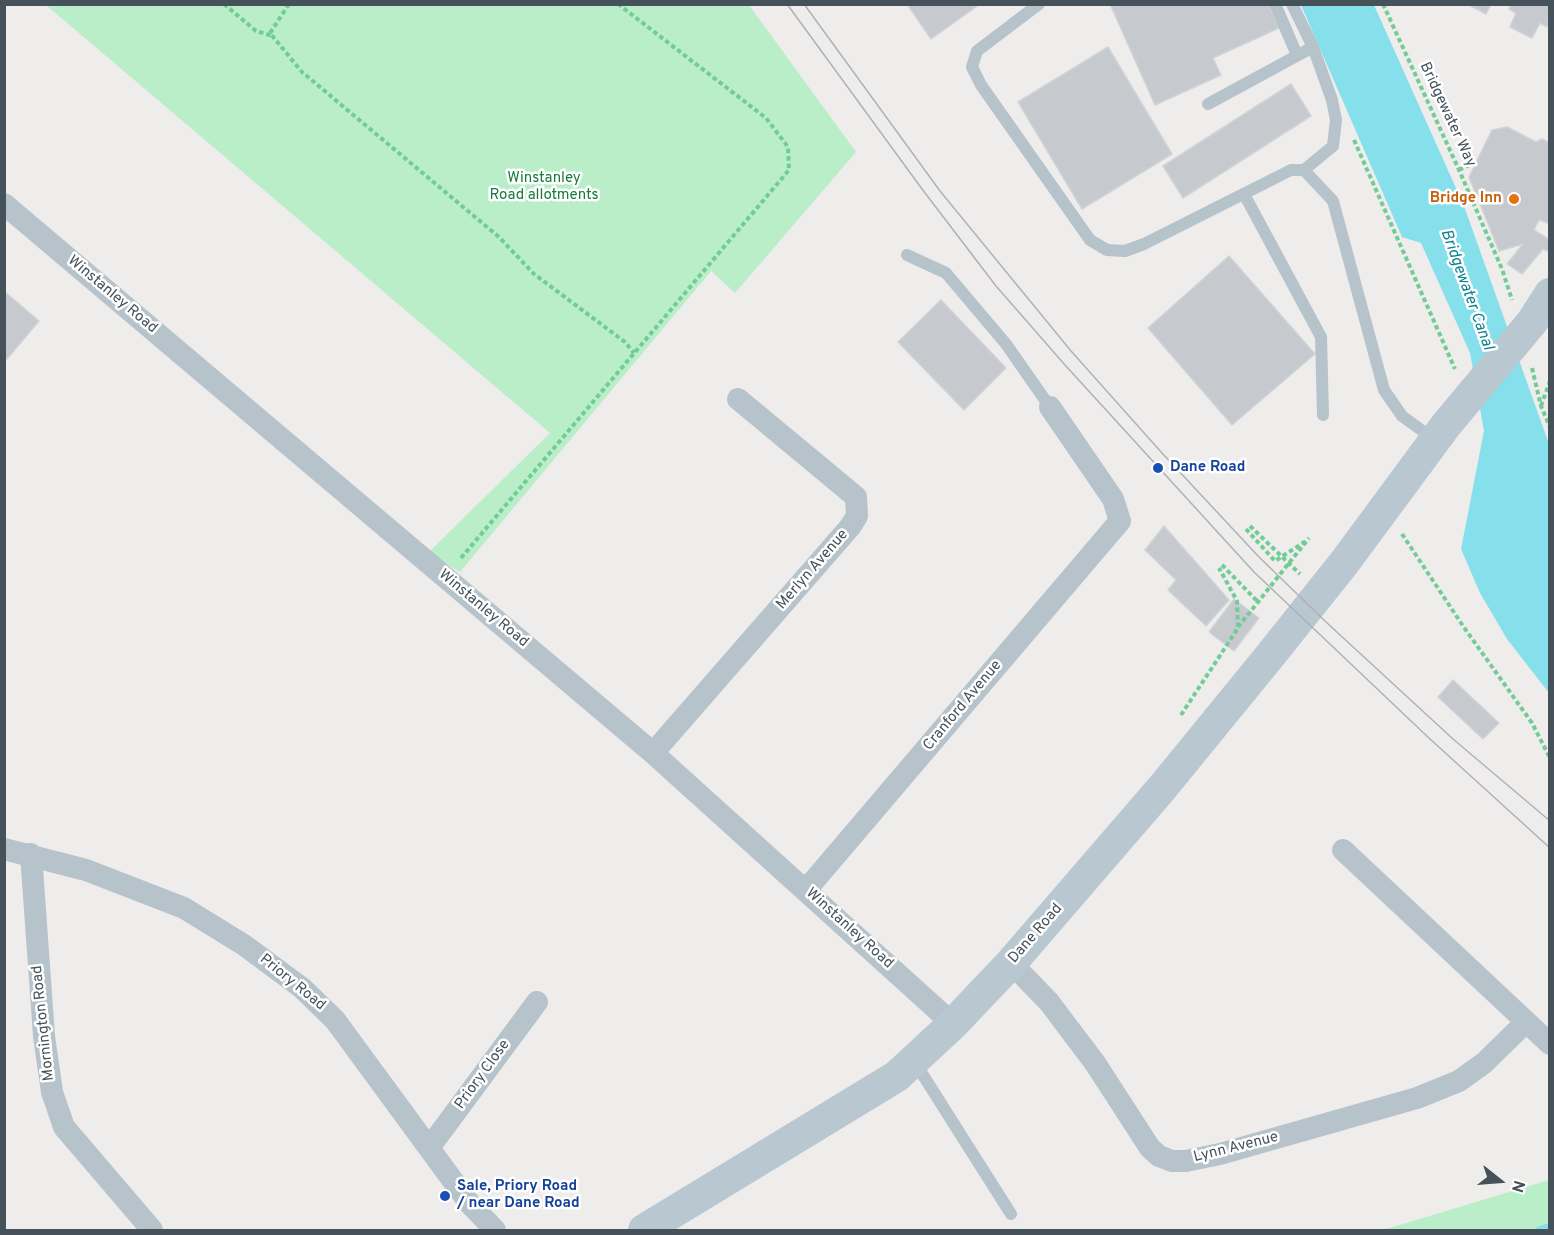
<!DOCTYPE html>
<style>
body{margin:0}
#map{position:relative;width:1554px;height:1235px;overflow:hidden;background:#efecec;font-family:Overpass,sans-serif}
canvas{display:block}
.frame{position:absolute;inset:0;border:6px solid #45525a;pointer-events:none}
.north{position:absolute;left:1470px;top:1151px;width:60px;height:60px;-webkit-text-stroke:4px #fff;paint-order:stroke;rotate:107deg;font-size:16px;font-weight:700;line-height:24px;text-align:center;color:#45525a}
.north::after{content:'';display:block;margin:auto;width:21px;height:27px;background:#45525a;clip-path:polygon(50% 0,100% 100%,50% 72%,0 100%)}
</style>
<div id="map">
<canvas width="1554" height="1235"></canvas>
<div class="frame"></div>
<div class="north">N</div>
</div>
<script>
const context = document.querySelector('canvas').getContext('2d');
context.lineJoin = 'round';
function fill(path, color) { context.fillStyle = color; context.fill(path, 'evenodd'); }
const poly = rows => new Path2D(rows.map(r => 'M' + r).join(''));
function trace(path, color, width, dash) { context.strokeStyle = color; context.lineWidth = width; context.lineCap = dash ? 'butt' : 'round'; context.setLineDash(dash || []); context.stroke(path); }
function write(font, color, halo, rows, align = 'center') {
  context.font = font + ' Overpass,sans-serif'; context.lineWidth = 5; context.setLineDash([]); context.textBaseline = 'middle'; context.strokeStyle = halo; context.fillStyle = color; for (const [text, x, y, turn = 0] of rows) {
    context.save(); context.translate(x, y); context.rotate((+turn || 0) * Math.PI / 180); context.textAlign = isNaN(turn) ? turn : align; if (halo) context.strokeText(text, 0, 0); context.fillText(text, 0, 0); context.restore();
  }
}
fill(poly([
 [46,5,749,5,856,152,735,293,711,271,460,572,428,553,550,433],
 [1549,1180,1549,1230,1383,1230]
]), '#b9eec8');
fill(poly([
 [1301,5,1374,5,1464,206,1549,444,1549,693,1507,639,1480,593,1461,549,1484,431,1470,353,1421,243,1402,237]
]), '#86e0eb');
trace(poly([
 [1540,1230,1550,1227]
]), '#86e0eb', 8);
const building = poly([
 [907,4,980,4,931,39,907,4],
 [1110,4,1268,4,1279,28,1213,58,1221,75,1155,105,1110,4],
 [1467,4,1491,4,1486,14,1467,4],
 [1511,4,1550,4,1547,27,1540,23,1532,38,1510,27,1516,13,1509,9,1511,4],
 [1108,47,1172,154,1082,209,1018,102,1108,47],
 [1291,84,1311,116,1183,198,1163,166,1291,84],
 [1507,127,1536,142,1542,139,1550,143,1550,224,1539,220,1534,230,1550,240,1550,248,1547,251,1543,249,1522,274,1507,264,1523,244,1499,251,1469,177,1492,130,1507,127],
 [1229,256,1315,354,1232,425,1148,328,1229,256],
 [4,291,39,321,7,359,4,357,4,291],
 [941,300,1006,368,964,410,898,342,941,300],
 [1164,526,1229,600,1206,626,1168,590,1176,580,1145,550,1164,526],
 [1234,599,1259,618,1234,651,1209,632,1234,599],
 [1453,680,1499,723,1483,739,1438,697,1453,680]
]);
fill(building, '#c6cacf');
trace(building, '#d0d3d8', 1.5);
trace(poly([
 [224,4,256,31,273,36],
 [289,4,270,33,302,72,499,237,534,274,625,342,634,353],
 [1383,4,1459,170,1502,269,1512,300],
 [1354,140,1455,369],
 [1459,170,1471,164],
 [1532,368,1541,406,1550,427],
 [1541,406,1550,381],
 [1250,526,1300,574],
 [1246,529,1275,561,1306,541],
 [1402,534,1463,626,1532,723,1550,758],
 [461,558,789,170,788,147,766,118,618,4],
 [1222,565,1258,602],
 [1238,627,1309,538],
 [1181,715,1238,628,1237,601,1219,568]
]), '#71cc96', 4, [4.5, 3]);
trace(poly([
 [1039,4,977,51,972,67,981,85,1090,240,1107,250,1125,251,1144,244,1291,170,1304,170,1333,201,1384,390,1402,416,1435,440],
 [1275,4,1297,55],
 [1292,4,1313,47,1332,100,1336,120,1333,146,1304,170],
 [1208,104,1313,47],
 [1244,194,1321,337,1323,415],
 [907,255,946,273,1006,344,1050,407],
 [914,1061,1011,1214]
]), '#b7c3ca', 12);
trace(poly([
 [4,204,653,753,953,1024],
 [653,753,850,527,857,516,856,497,738,399],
 [4,849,86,870,184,908,244,945,302,988,335,1020,470,1204,495,1230],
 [1343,850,1550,1044],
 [31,854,44,1036,52,1092,64,1127,152,1230],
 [806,890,1120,521,1113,499,1050,407],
 [1011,963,1049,1002,1064,1022,1095,1063,1150,1148,1159,1156,1172,1161,1186,1161,1220,1154,1417,1098,1459,1081,1484,1063,1526,1022],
 [429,1148,537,1002]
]), '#b7c3ca', 22);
trace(poly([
 [644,1230,897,1076,953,1024,1011,963,1162,788,1269,657,1344,563,1446,425,1532,322,1550,294]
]), '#b9c7d1', 32);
trace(poly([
 [787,4,922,189,996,286,1065,365,1254,572,1430,739,1550,848],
 [804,4,940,191,1071,351,1162,453,1259,557,1326,622,1453,739,1550,821]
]), '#aeb2b7', 1.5);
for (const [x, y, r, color] of [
 [1514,199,6,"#e8710a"],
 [1158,468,6,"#1a4fb4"],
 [445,1196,6,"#1a4fb4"]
]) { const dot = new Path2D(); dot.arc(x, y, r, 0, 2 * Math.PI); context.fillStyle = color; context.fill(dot); trace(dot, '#fff', 2); }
write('15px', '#45525a', '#fff', [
 ["Bridgewater Way",1447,115,65],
 ["Winstanley Road",112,295,40],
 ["Merlyn Avenue",813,570,-49],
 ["Winstanley Road",483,609,40],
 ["Cranford Avenue",963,706,-50],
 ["Winstanley Road",849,929,42],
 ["Dane Road",1036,934,-49],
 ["Priory Road",292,983,39],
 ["Mornington Road",44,1023,-96],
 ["Priory Close",483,1075,-54],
 ["Lynn Avenue",1236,1148,-14]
]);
write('15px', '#167a3e', '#fff', [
 ["Winstanley",544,179],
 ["Road allotments",544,196]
]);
write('bold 15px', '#c56008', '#fff', [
 ["Bridge Inn",1502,199]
], 'right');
write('bold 15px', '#164399', '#fff', [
 ["Dane Road",1170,468],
 ["Sale, Priory Road",457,1187],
 ["/ near Dane Road",457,1204]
], 'left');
write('italic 16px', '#0d8190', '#fff', [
 ["Bridgewater Canal",1466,290,70]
]);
</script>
